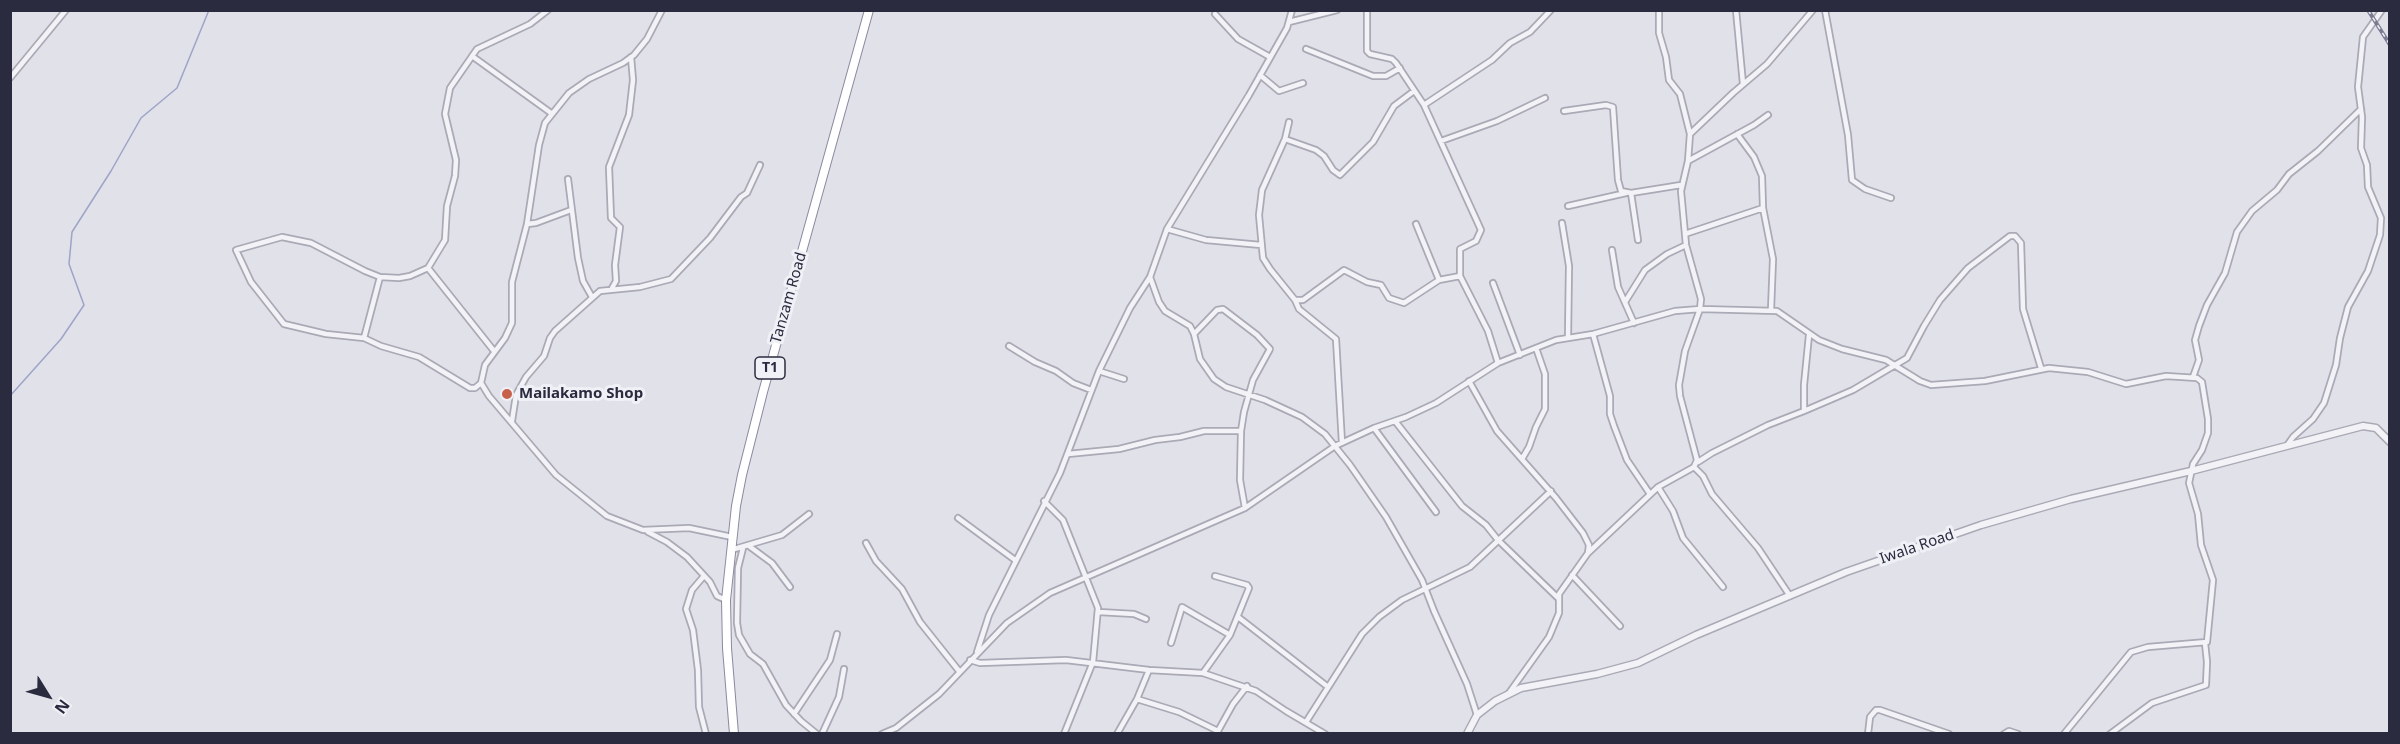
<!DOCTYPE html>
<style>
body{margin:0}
#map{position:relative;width:2400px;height:744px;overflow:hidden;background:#e1e1e9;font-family:"Noto Sans",sans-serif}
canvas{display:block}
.frame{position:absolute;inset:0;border:12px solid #2a2b3f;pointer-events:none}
.north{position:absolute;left:18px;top:666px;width:60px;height:60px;-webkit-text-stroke:4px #f0f1f6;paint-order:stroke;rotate:127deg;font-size:16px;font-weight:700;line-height:24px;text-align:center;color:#2a2b3f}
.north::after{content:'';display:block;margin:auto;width:21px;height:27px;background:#2a2b3f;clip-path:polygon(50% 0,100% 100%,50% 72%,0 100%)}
</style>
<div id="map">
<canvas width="2400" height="744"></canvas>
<div class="frame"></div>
<div class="north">N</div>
</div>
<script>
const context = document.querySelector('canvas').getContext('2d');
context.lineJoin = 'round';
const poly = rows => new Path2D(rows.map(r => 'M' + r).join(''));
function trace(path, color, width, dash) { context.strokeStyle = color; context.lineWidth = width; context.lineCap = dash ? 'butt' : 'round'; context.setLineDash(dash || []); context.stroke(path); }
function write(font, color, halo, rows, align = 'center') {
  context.font = font + ' "Noto Sans",sans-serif'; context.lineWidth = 6; context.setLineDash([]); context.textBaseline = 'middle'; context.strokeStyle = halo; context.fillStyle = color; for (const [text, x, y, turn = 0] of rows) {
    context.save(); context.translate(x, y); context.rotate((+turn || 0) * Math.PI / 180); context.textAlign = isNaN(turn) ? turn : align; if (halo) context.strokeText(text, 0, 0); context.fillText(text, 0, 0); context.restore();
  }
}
trace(poly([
 [10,396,61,339,84,305,69,264,72,232,111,171,141,118,177,88,209,10]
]), '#9da4c7', 1.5);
const minor = poly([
 [662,10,647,39,634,55,623,63,589,79,569,93,545,123,539,145,527,224,512,282,512,323,505,338,485,365,481,383,489,396,556,475,607,516,643,530,689,528,732,537],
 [1367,10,1367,51,1370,54,1392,59,1396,63,1424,105,1481,230,1476,241,1460,249,1460,276,1488,331,1498,363],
 [1736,10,1743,84],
 [1825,10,1848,135,1852,180,1865,189,1891,198],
 [1215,14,1238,39,1270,57],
 [1289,22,1337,10],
 [1306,49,1373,76,1386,76,1400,68],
 [472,56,551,113],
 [1260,75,1279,91,1303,83],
 [10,78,66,10],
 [1424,105,1492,60,1510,43,1530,32,1551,10],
 [1564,111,1606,105,1613,107,1618,180,1621,191,1631,193,1681,185],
 [1289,122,1285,139,1262,190,1259,215,1263,258,1270,269,1295,300,1303,300,1344,270,1367,282,1381,285,1389,298,1404,303,1439,280,1460,276],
 [1690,134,1733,93,1767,64,1813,10],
 [1737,134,1754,157,1762,176,1763,208,1773,259,1771,310],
 [1285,139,1316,150,1324,156,1333,170,1340,175,1373,142,1394,106,1414,91],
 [1441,141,1497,121,1545,98],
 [1688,161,1754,125,1768,115],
 [568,179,578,258,583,281,592,297],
 [1631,193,1638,240],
 [1568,206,1626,193],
 [1562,223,1569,266,1568,338],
 [527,224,536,223,571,210],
 [1416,224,1439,280],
 [1167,229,1206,240,1261,245],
 [1685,234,1763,208],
 [1612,250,1618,287,1634,323],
 [428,268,494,351],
 [1150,277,1159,302,1165,311,1190,326,1194,334,1200,359,1214,379,1226,387,1265,400,1302,417,1325,434,1350,465,1386,517,1422,580,1434,611,1467,684,1477,715],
 [1493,283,1520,355],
 [612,288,616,281,615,265,620,227,611,218,609,167,629,115,633,80,631,57],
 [1295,300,1299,309,1336,339,1342,443],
 [1625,302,1645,270,1667,254,1686,245],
 [1194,334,1217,310,1223,309,1257,335,1270,349,1253,380,1244,412,1241,431,1240,480,1245,508],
 [1593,334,1610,396,1610,414,1614,426,1627,460,1650,494],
 [364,338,380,277],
 [1009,346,1035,362,1056,371,1073,383,1091,390],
 [1099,371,1124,379],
 [2193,377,2199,360,2195,340,2199,326,2207,305,2225,273,2237,232,2252,211,2277,190,2289,174,2318,151,2361,109],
 [1469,381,1497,431,1556,498,1583,533,1589,545,1588,553,1559,594,1559,613,1549,637,1509,693],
 [481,383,475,388,470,388,419,357,381,346,364,338,326,334,284,324,251,282,236,250,282,237,311,243,365,271,380,277,399,278,410,276,428,268,445,240,447,206,455,176,456,160,445,114,450,88,477,49,530,24,548,10],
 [1804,411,1853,390,1907,358,1924,326,1940,300,1968,268,2010,236,2015,236,2021,243,2023,309,2041,368],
 [512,421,516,395,526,377,544,356,550,338,555,331,600,291,640,287,671,279,710,238,741,197,747,193,760,165],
 [1395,421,1462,506,1486,525,1498,540,1558,598],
 [1374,428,1436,512],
 [2288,444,2293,437,2313,419,2324,403,2336,365,2340,338,2348,307,2368,271,2380,235,2381,218,2368,187,2367,165,2361,148,2362,117,2358,87,2363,37,2382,10],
 [1068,454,1119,449,1155,440,1180,437,1204,431,1241,431],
 [1522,459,1529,447,1536,427,1545,409,1545,374,1536,348],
 [1698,462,1712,453,1768,425,1804,411,1804,385,1809,335],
 [1694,467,1703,476,1712,494,1758,548,1790,596],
 [1658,487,1673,511,1683,538,1723,587],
 [1044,501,1063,520,1098,608,1093,662,1064,734],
 [958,518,1015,560],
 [648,532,667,542,687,557,710,582,717,596,726,600],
 [866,543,876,561,902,589,920,622,959,671],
 [749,546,772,563,790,587],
 [743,548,738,568,737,623,739,635,750,654,763,664,786,705,801,721,817,734],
 [731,550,782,535,809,514],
 [1588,553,1658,487,1694,467,1697,460,1680,396,1679,385,1685,351,1700,309,1701,299,1686,245,1681,191,1688,161,1690,134,1680,94,1669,80,1666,57,1659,33,1659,10],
 [1572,575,1620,626],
 [704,576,692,590,686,609,693,630,698,670,699,707,706,734],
 [1099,612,1134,614,1146,619],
 [1238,617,1328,687],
 [1171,643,1182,607,1230,635],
 [977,652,989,615,1060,473,1099,371,1130,308,1150,277,1167,229,1249,95,1287,28,1292,10],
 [970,660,980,663,1066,660,1149,670,1203,673,1256,691,1286,711,1325,734],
 [1203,673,1230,635,1249,588,1247,585,1215,576],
 [1137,699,1179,712,1218,731],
 [794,714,830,660,837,634],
 [1306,722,1362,634,1379,617,1402,600,1470,567,1551,491],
 [1218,731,1233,704,1247,686],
 [822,734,839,697,844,669],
 [882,734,896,728,939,694,1007,623,1050,593,1245,508,1335,446,1374,428,1406,417,1436,403,1498,363,1556,340,1593,334,1675,311,1700,309,1777,311,1819,340,1842,349,1886,360,1920,381,1931,385,1985,381,2049,368,2088,372,2126,384,2166,376,2197,378,2202,382,2208,419,2208,433,2202,450,2193,464,2189,483,2198,514,2201,545,2213,580,2207,642,2148,647,2131,652,2064,734],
 [1117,734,1137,699,1149,670],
 [1868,734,1870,717,1876,710,1880,710,1949,734],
 [2004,734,2009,731,2018,734],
 [2110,734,2152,703,2206,685,2207,662,2205,643]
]);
const tertiary = poly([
 [1467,734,1477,715,1495,701,1521,688,1597,674,1638,663,1696,635,1846,572,1981,525,2071,499,2191,471,2363,426,2376,428,2390,442]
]);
const trunk = poly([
 [734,734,727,648,726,600,736,506,742,475,763,392,869,10]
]);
trace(minor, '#aaaab6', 8);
trace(tertiary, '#aaaab6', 9);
trace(trunk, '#898a9f', 10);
trace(minor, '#f3f3f7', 4.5);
trace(tertiary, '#f3f3f7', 6);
trace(trunk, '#fff', 8);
const rail = poly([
 [2368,10,2390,45]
]);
trace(rail, '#7b7c92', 4);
trace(rail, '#f0f1f6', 1.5, [4.5]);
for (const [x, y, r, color] of [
 [507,394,6,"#c8614c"]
]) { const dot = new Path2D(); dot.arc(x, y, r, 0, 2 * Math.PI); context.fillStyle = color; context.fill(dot); trace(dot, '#f0f1f6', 2); }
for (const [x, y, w] of [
 [770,368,30]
]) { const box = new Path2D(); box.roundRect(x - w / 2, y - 11, w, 22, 4.5); context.fillStyle = '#f0f1f6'; context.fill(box); trace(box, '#2a2b3f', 1.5); }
write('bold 14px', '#2a2b3f', null, [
 ["T1",770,368]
]);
write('15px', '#2a2b3f', '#f0f1f6', [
 ["Tanzam Road",789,298,-74],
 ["Iwala Road",1917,547,-19]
]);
write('bold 15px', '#2a2b3f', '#f0f1f6', [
 ["Mailakamo Shop",519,394]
], 'left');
</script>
